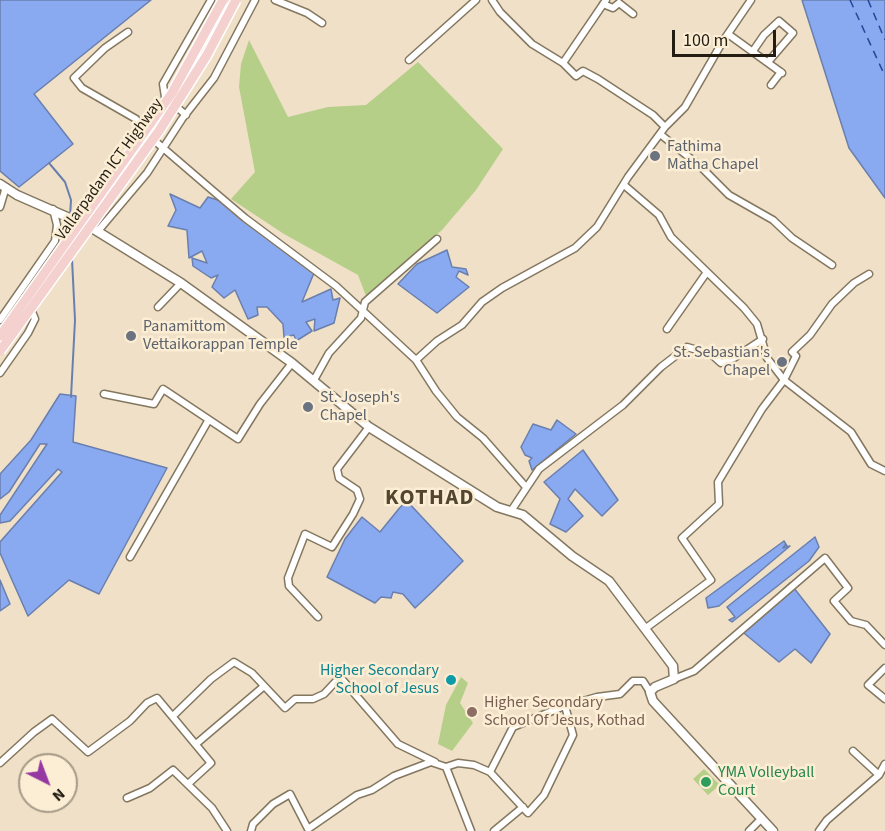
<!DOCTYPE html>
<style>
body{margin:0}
#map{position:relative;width:885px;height:831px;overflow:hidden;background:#efe0c7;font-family:"Source Sans 3",sans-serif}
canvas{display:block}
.north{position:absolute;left:18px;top:753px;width:60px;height:60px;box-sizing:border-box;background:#fceed4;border:2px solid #a59a87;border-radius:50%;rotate:138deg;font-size:16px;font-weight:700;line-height:24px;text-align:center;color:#221c13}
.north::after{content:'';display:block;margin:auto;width:21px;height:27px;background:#9638a1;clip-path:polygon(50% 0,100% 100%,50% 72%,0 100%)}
.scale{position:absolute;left:672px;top:30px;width:104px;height:27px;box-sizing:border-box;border:3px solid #221c13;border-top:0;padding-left:8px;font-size:18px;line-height:21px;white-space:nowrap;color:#221c13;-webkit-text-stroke:4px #fceed4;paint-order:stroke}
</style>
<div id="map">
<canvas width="885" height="831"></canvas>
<div class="north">N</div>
<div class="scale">100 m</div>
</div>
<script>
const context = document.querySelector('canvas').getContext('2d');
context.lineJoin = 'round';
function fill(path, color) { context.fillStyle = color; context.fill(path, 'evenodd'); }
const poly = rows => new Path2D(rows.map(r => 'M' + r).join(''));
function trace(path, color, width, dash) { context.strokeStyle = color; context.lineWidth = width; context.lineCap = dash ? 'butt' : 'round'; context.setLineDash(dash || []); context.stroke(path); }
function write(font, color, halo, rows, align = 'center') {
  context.font = font + ' "Source Sans 3",sans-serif'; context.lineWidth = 5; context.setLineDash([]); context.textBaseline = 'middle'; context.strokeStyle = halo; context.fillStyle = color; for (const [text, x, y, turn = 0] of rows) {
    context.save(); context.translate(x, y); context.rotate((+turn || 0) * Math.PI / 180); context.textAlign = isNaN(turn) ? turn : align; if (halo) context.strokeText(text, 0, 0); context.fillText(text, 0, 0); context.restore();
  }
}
fill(poly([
 [249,40,288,117,328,107,366,105,418,62,503,149,476,190,442,230,366,296,358,275,284,234,231,199,255,172,239,87,241,64],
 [461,677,468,683,460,703,473,723,452,751,438,744,446,705],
 [704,769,720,785,708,795,693,779]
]), '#b5cf88');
const water = poly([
 [0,0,151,0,34,94,73,144,19,187,0,171,0,0],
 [802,0,885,0,885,198,849,148,802,0],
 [170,194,200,208,208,197,221,201,314,273,302,302,331,289,333,300,340,298,334,323,314,331,315,319,306,322,312,331,296,341,294,335,284,337,283,324,267,307,257,307,258,315,248,319,235,290,224,298,212,287,218,275,211,278,193,266,192,258,207,263,202,251,189,258,187,230,168,226,176,210,170,194],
 [447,250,452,267,466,269,468,275,459,271,456,277,469,287,437,313,398,284,417,264,447,250],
 [60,394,76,396,73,442,167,468,99,594,69,580,28,616,0,553,0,542,62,472,58,469,10,521,0,523,0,515,47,444,40,444,9,492,0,499,0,474,31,440,60,394],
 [557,420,576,434,532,470,529,461,532,458,525,455,521,447,533,424,551,430,557,420],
 [583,450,618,500,602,516,575,489,568,499,583,516,566,532,550,524,560,499,544,482,583,450],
 [406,500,463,561,433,591,415,608,403,594,393,592,391,598,381,597,375,603,327,577,345,539,362,517,380,532,406,500],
 [815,537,819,547,809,561,732,622,729,620,735,617,727,607,815,537],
 [784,541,787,546,785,545,783,548,790,546,719,606,708,608,706,598,784,541],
 [0,580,10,604,0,611,0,580],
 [790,583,830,634,811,663,795,649,779,662,739,629,790,583]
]);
fill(water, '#89aaf1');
trace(water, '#6a7fae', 1.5);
trace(poly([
 [49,163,65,182,71,200,70,217],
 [71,397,75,320,72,259]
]), '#6a7fae', 2);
trace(poly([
 [850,0,885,76],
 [868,0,885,40]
]), '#254698', 1.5, [8, 6]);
const minor = poly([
 [275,0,307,13,322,23],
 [492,0,500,12,532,44,563,63,576,76,583,71,598,79,653,115,665,127],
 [603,4,613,8,619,3,633,14],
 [128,32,105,48,74,78,82,88,136,119,141,129,212,190,245,218,336,286,416,360],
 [728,34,782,73],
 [753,51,764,35,779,21,793,33,768,62],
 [409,60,476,0],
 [563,63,606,0],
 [771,85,781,72],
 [186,115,165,97,163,84,211,0],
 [660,134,700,166,729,195,773,220,792,238,832,265],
 [624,185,659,215,671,237,744,308,757,324,767,358,784,380,851,432,871,464,885,471],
 [0,207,6,187],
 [98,231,147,173,182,119,214,78,255,0],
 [158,307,181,283],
 [0,320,55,241,57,225,53,209],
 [667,329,707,272],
 [0,373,28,333,35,319,30,307],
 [314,380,329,353,361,318,365,302,437,239],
 [104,394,154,404,163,389,238,439,260,404,292,363],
 [526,487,483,438,457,417,436,391,416,360,437,341,462,325,482,302,502,288,575,248,597,227,628,177,665,127,685,107,723,41,751,0],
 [511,511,539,469,623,405,661,367,687,347,711,354,721,363,734,358,763,339],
 [130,557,208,421],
 [318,617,289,586,288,578,305,534,332,547,353,514,360,499,357,490,339,478,337,469,369,427],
 [646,628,711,580,682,538,719,504,718,482,762,409,784,380,796,356,792,352,810,335,832,304,854,283,869,274],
 [885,668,868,685,885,699],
 [674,679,694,671,825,558,848,588,834,601,851,621,866,625,885,645],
 [174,715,211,679,234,662,252,673,285,708,295,699,313,699,324,694,340,677,398,744,435,762],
 [196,744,263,687],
 [853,751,879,775],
 [0,763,34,732,52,719,88,752,130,721,147,703,157,698,211,763,188,784],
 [446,767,471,831],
 [490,772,528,813,544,795,573,735,565,706],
 [127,798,150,788,173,770,212,808,227,831],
 [251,831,253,824,273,804,290,794,308,829,357,795,372,790,394,776,431,762,446,767,458,763,474,765,490,772,513,727,562,707,597,697,620,694,633,681,643,681,650,692],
 [494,831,523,807],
 [749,831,762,818],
 [819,831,827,820,879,775,885,764]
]);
const secondary = poly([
 [0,184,17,195,92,228,181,283,292,363,369,427,497,507,523,515,572,556,609,581,673,666,674,679,655,687,650,692,653,701,773,831]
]);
trace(minor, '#847760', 9);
trace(secondary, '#847760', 11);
trace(minor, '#fff', 6);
trace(secondary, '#fff', 8);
const trunkBridge = poly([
 [0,336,172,93,223,0],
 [0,351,159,131,207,55,236,0]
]);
trace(trunkBridge, '#fff', 12, []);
trace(trunkBridge, '#f4d0cf', 9);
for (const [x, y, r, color] of [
 [655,156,6,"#6b7280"],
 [131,336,6,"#6b7280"],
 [782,362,6,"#6b7280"],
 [308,407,6,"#6b7280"],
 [451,680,6,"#0f9aa8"],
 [472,712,6,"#8d6e63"],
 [706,782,6,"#2e9e5b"]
]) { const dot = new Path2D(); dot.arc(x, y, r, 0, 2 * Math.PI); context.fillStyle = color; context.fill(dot); trace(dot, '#fceed4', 2); }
write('16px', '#5b616d', '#fceed4', [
 ["Fathima",667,147],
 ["Matha Chapel",667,165],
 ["Panamittom",143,327],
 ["Vettaikorappan Temple",143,345],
 ["St. Sebastian's",770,353,"right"],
 ["Chapel",770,371,"right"],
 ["St. Joseph's",320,398],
 ["Chapel",320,416]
], 'left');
write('16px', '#221c13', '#fceed4', [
 ["Vallarpadam ICT Highway",110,170,-54]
]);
write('16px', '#0d838f', '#fceed4', [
 ["Higher Secondary",439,671],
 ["School of Jesus",439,689]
], 'right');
write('16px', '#785e54', '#fceed4', [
 ["Higher Secondary",484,703],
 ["School Of Jesus, Kothad",484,721]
], 'left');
write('16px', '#27864d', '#fceed4', [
 ["YMA Volleyball",718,773],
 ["Court",718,791]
], 'left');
context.letterSpacing = '1.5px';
write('bold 22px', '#524630', '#fceed4', [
 ["KOTHAD",430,499]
]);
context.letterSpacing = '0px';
</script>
